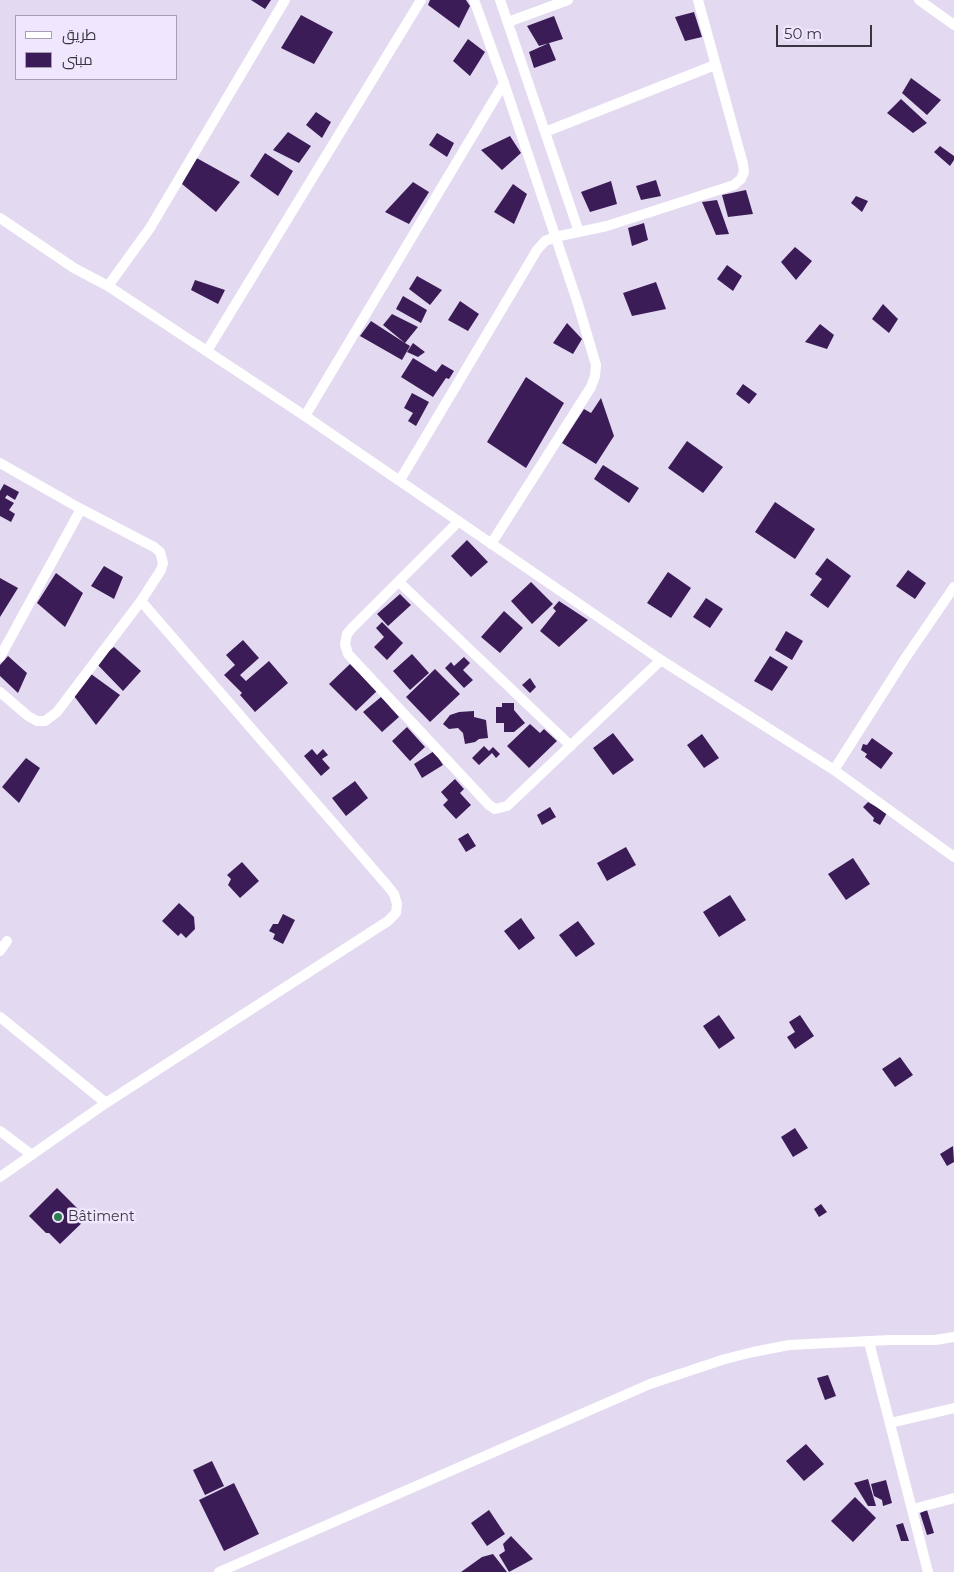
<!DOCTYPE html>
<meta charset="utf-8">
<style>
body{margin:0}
#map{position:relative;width:954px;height:1572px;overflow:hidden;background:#e3d9f1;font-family:Montserrat,Cairo,sans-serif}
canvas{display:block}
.legend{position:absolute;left:15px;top:15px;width:162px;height:65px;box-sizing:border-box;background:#f0e6fe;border:1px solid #a79fb2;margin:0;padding:6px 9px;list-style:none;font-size:15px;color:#3a353f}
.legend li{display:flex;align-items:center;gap:10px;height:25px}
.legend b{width:25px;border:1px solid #a79fb2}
.scale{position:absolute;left:776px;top:25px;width:96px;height:22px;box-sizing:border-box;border:2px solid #3a353f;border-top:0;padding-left:6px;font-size:15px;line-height:18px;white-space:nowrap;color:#3a353f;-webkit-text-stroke:4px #f0e6fe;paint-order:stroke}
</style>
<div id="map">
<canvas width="954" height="1572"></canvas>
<ul class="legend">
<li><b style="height:6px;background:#fff"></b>طريق</li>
<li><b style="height:14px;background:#3b1c57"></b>مبنى</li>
</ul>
<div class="scale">50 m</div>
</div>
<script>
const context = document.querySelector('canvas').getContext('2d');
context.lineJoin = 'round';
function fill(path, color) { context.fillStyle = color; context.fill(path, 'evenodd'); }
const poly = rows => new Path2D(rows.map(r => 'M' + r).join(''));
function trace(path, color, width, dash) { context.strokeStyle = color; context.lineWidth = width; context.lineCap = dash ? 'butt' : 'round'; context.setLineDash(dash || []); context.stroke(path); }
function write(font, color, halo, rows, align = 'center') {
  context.font = font + ' Montserrat,sans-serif'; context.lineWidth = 5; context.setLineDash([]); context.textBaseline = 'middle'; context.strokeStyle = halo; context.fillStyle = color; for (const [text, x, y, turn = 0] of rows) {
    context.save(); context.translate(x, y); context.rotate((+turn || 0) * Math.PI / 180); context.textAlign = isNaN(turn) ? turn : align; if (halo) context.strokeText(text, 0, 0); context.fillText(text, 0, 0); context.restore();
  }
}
fill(poly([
 [251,0,271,0,265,9],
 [430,0,466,0,470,6,459,28,428,5],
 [694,12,702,37,685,41,675,17],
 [301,15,333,32,314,64,281,48],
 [554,16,563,39,539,46,527,26],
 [468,39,485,52,470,76,453,61],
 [549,43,556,60,534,68,529,52],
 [911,78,941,100,927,115,902,93],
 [901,99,927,123,913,133,887,113],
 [316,112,331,122,322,138,306,125],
 [288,132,311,146,299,163,273,150],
 [437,133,454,143,447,157,429,145],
 [510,136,521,153,502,170,481,150],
 [940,146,954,156,954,160,950,166,934,152],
 [265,153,293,171,278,196,250,176],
 [193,156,240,182,216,212,182,184],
 [656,180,661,196,641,200,636,186],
 [611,181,617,204,590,212,581,192],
 [413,182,429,192,409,224,385,212],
 [513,184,527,194,514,224,494,212],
 [746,190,753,214,728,217,722,195],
 [856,196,868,201,862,212,851,203],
 [717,200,729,234,716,235,702,202],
 [644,223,648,240,632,246,628,228],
 [795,247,812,261,796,280,781,262],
 [727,265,742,276,733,291,717,279],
 [417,276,442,290,430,305,409,289],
 [195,280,225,290,218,304,191,290],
 [656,282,666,309,632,316,623,293],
 [403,296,427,310,421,323,396,309],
 [460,301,479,314,468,331,448,320],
 [883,304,898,319,889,333,872,319],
 [392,314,418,327,405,343,410,346,402,360,360,336,371,321,405,343,383,325],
 [567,323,582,339,573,354,553,343],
 [820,324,834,335,827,349,805,342],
 [413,343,425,352,418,357,407,352],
 [413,358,436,372,442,364,454,371,449,379,446,378,433,397,401,377],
 [526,377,564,403,526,468,487,442],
 [743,384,757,394,749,404,736,394],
 [412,393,429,402,416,426,408,421,413,413,404,408],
 [601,398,614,436,596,464,562,443,584,409,591,413],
 [687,441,723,467,703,493,668,468],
 [603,465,639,488,629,503,594,479],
 [4,484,19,492,15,500,7,495,5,498,14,503,9,510,15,514,11,522,0,516,0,491],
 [775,502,815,529,795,559,755,532],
 [467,540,488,562,471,577,451,556],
 [827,558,851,576,828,608,810,595,822,579,815,574],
 [104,566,123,577,114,599,91,586],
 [908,570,926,583,915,599,896,586],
 [668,572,691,588,671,618,647,603],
 [56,573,83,593,65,627,37,603],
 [0,578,18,588,0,617],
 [531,582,553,604,532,624,511,601],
 [400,594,411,605,388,626,377,614],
 [706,598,723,609,710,628,693,617],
 [559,601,588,620,559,647,540,631,556,611,553,608],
 [504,611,523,628,500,653,481,637],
 [382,622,403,643,387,660,374,647,384,637,376,628],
 [786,631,803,641,792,660,775,650],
 [243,640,259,658,240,675,246,681,269,661,288,683,255,712,240,695,242,693,224,675,235,665,226,655],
 [114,647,141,671,123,691,95,662],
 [412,654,429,673,410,690,393,671],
 [8,656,27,673,18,693,0,676,0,665],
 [770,656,788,667,772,691,754,681],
 [464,657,470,663,463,670,473,680,464,688,445,668,451,662,454,666],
 [350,664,377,691,356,711,329,684],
 [435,669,460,694,430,722,406,697],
 [91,674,120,695,96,725,74,696],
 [530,678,536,687,530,693,522,685],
 [381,697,399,717,382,732,363,712],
 [502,703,514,703,514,710,525,723,514,732,504,732,504,723,496,723,496,707,502,707],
 [474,711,474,717,486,720,488,738,479,739,475,742,465,744,463,733,458,728,449,729,443,724,450,715,459,712],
 [530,724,540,733,544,729,557,741,529,768,507,746],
 [407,727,425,747,410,761,392,741],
 [613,733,634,760,613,775,593,748],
 [702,734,719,758,704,768,687,745],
 [872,738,893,753,881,769,865,757,867,754,861,750,863,744,867,745],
 [484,746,489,751,493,747,500,754,496,758,492,753,479,765,472,758],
 [312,749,317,755,323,749,328,755,322,759,330,768,321,776,304,756],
 [434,751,443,765,422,778,414,764],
 [26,758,40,768,19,803,2,787],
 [455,779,464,789,460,793,471,805,456,819,443,805,448,800,441,792],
 [355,781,368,798,346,816,332,798],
 [868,802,887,813,880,825,873,821,874,818,863,807],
 [550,807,556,817,542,825,537,815],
 [468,833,476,846,466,852,458,839],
 [626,847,636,865,607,881,597,863],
 [853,858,870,884,846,900,828,874],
 [242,862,259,881,240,898,228,885,231,879,227,875],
 [730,895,746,920,719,937,703,912],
 [179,903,194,917,195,929,186,938,181,933,178,936,162,921],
 [283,914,295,920,283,944,273,939,275,934,269,931,273,924,278,924],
 [521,918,535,938,519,950,504,931],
 [578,921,595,944,576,957,559,935],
 [719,1015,735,1038,719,1049,703,1026],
 [800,1015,814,1036,795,1049,787,1037,795,1032,789,1022],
 [900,1057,913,1075,895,1087,882,1069],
 [795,1128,808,1148,793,1157,781,1137],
 [953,1146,954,1162,947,1166,940,1154],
 [57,1188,87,1218,60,1244,49,1233,46,1233,29,1216],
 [821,1204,827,1212,819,1217,814,1209],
 [828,1375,836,1396,825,1400,817,1378],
 [806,1444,824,1464,804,1481,786,1461],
 [212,1461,224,1486,205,1495,193,1470],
 [868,1479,876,1506,868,1506,854,1483],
 [886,1480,892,1503,883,1506,882,1500,874,1496,871,1484],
 [234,1483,259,1534,224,1551,199,1500],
 [855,1497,876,1518,853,1542,831,1521],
 [489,1510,505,1534,487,1546,471,1523],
 [927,1510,934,1533,927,1535,920,1513],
 [903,1523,909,1541,901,1541,896,1525],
 [511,1536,533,1559,509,1572,499,1555,505,1551,503,1544],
 [493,1554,507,1572,461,1572,482,1557]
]), '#3b1c57');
trace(poly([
 [474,0,504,83,578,304,596,365,595,376,591,387,491,544],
 [500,0,579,232],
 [919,0,954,25],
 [508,22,568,0],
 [545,132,715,65],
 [0,218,74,268,108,286,305,416,661,660,834,770,954,857],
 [108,286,150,228,285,0],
 [207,351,421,0],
 [305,416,504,83],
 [0,463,81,509,154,547,160,552,163,563,161,570,141,601,57,712,45,721,37,721,28,716,0,692],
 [400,480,537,250,545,241,555,237,607,226,734,185,741,179,744,172,743,164,698,0],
 [458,522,352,628,347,634,345,644,348,654,489,805,495,809,507,806,661,660],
 [399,582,571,746],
 [0,657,81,509],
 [834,770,904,660,954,587],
 [0,951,7,941],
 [0,1017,106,1103],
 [0,1131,32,1155],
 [0,1177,106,1103,388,921,396,913,397,904,394,894,386,884,141,601],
 [869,1342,928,1572],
 [890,1423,954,1408],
 [913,1509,954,1498],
 [219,1572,650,1384,725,1359,753,1352,789,1345,890,1340,935,1340,954,1337]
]), '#fff', 10);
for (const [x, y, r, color] of [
 [58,1217,5,"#2c7e50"]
]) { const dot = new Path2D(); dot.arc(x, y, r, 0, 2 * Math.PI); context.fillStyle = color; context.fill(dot); trace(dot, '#f0e6fe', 2); }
write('14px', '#3a353f', '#f0e6fe', [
 ["Bâtiment",68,1217]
], 'left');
</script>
